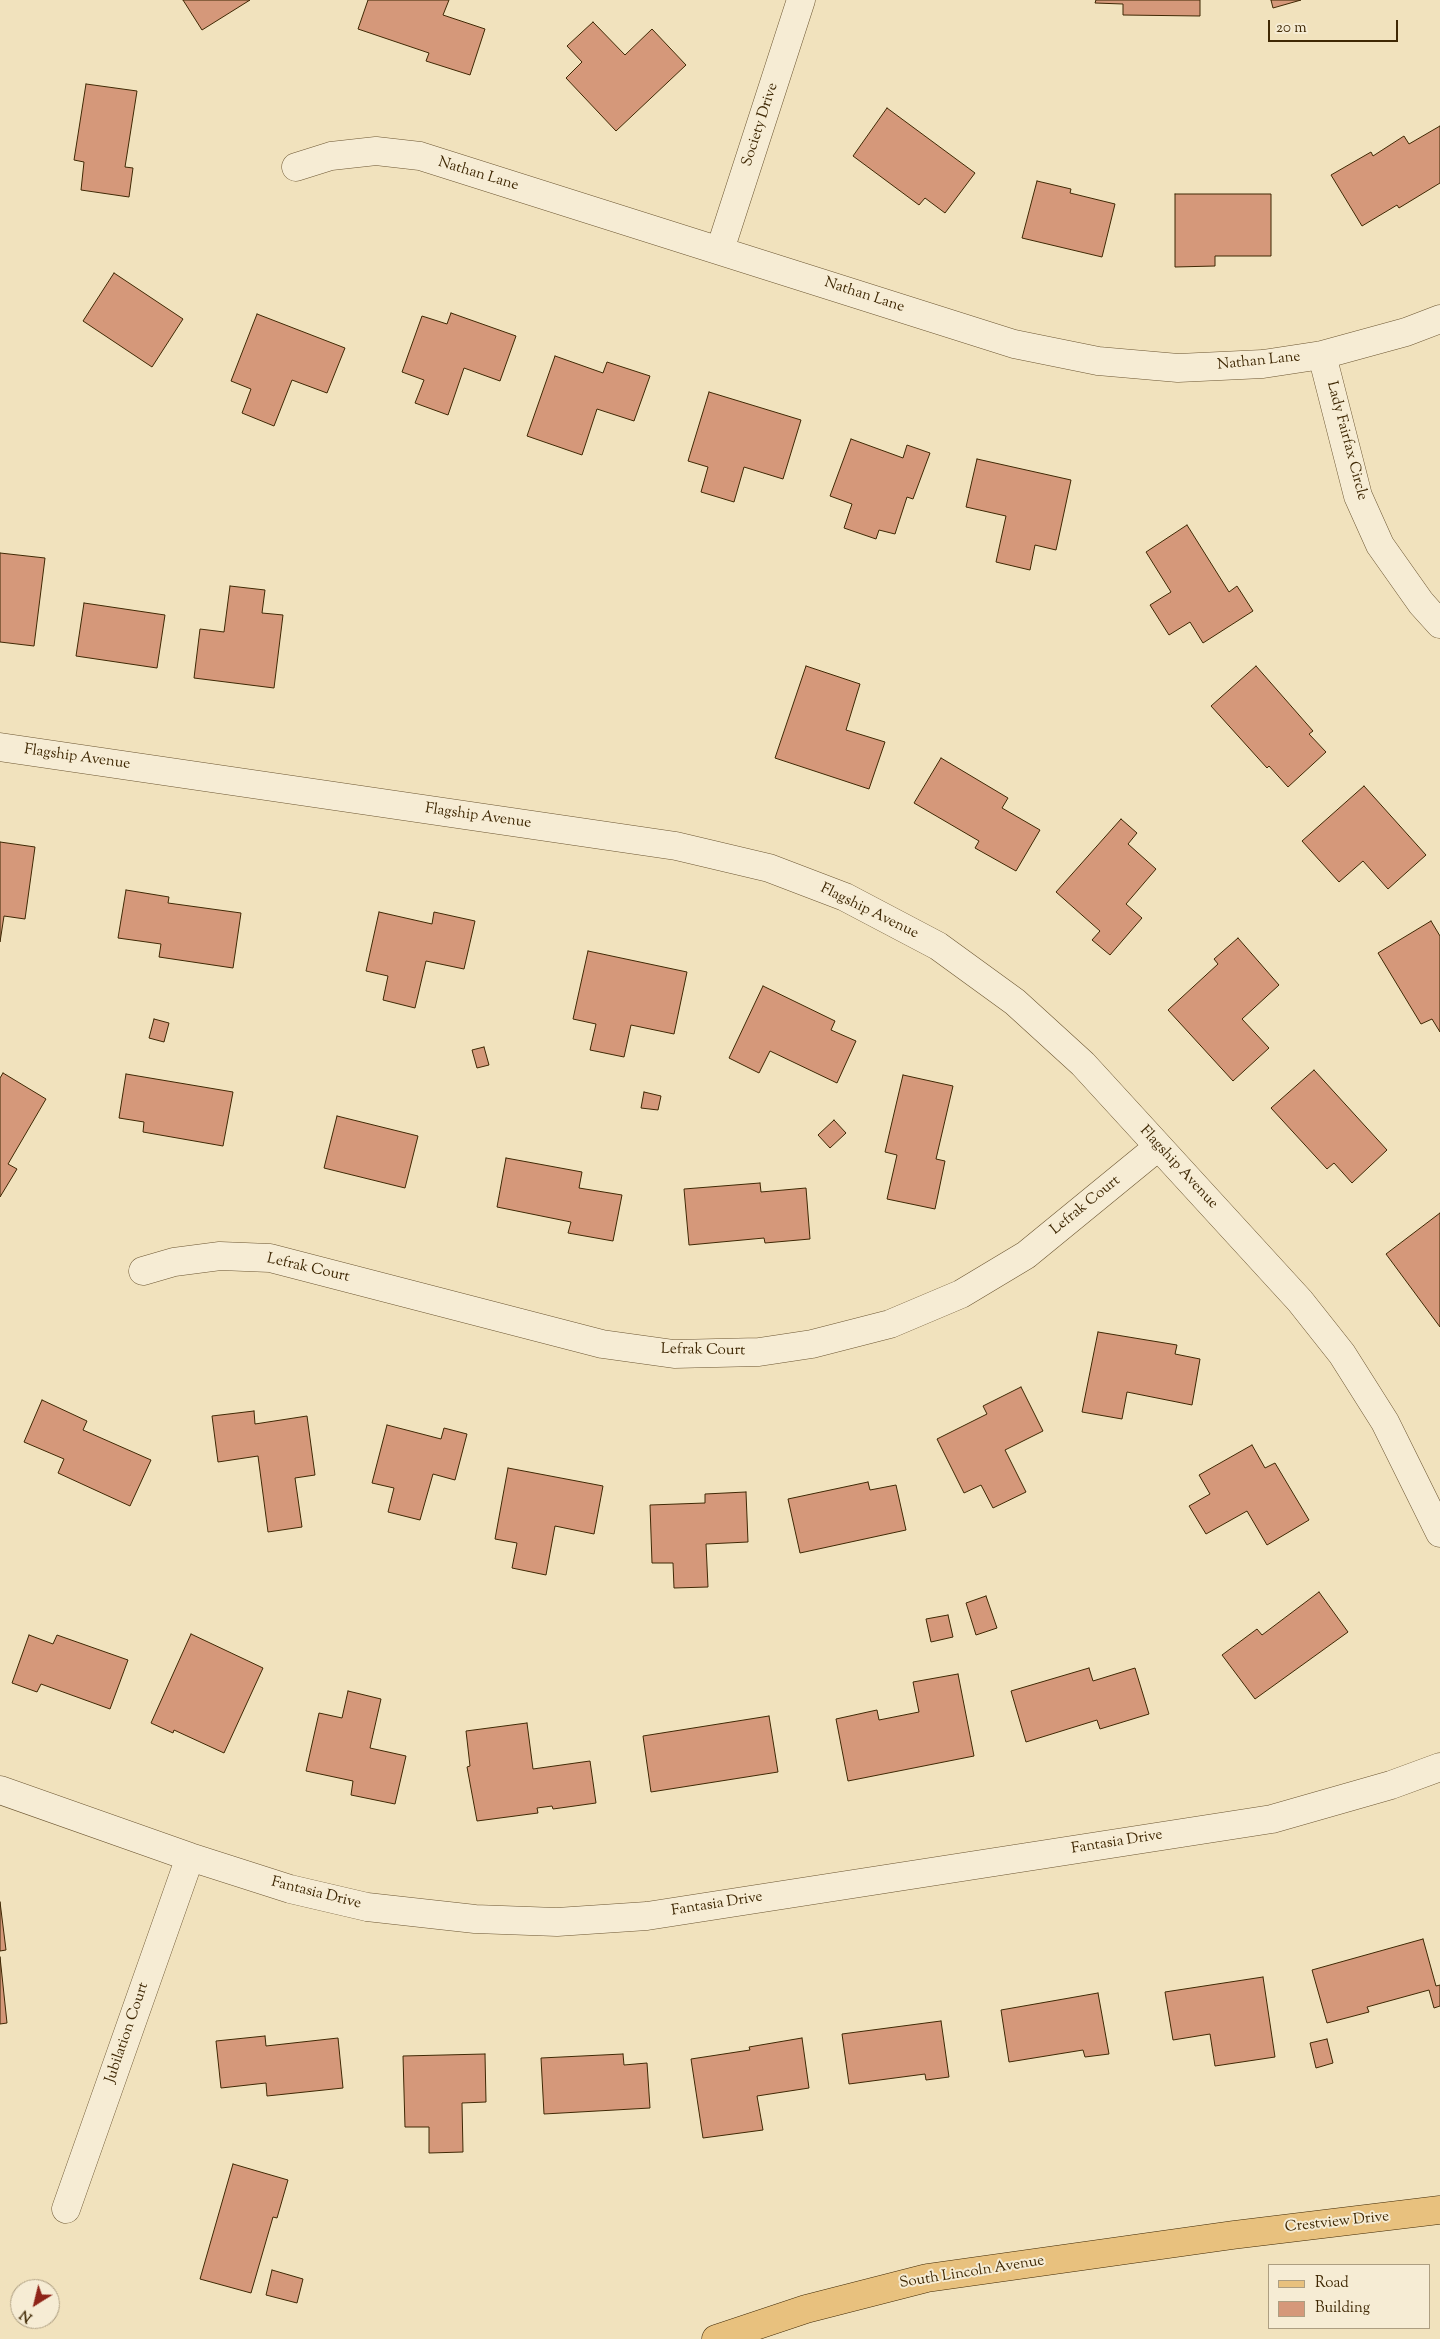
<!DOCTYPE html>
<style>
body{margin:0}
#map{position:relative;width:1440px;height:2339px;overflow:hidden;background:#f1e2bd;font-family:"Sorts Mill Goudy",serif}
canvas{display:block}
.legend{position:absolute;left:1268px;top:2264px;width:162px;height:65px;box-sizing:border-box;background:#f6ecd4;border:1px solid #ad9e81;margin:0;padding:6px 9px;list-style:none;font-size:15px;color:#3f2804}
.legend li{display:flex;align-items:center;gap:10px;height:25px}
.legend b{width:25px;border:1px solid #ad9e81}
.north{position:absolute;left:10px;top:2279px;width:50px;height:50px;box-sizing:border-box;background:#f6ecd4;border:1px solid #ad9e81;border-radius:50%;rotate:216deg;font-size:14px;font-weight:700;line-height:20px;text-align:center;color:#3f2804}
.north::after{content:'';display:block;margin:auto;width:18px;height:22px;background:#8f2418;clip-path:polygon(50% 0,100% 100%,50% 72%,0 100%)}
.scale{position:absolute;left:1268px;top:20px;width:130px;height:22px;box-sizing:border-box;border:2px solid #3f2804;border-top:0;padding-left:6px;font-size:15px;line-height:18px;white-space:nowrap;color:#3f2804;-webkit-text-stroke:4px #f6ecd4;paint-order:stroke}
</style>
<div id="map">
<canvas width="1440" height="2339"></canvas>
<ul class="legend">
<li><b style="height:6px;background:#e8c17e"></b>Road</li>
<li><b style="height:14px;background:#d5987a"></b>Building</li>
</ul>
<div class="north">N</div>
<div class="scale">20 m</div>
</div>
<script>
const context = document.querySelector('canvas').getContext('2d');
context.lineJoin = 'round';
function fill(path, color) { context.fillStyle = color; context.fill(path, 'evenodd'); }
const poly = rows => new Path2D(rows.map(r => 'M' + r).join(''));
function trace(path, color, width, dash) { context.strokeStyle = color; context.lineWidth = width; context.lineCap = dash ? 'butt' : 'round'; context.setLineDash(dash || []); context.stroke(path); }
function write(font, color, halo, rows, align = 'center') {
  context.font = font + ' "Sorts Mill Goudy",serif'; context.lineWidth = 4; context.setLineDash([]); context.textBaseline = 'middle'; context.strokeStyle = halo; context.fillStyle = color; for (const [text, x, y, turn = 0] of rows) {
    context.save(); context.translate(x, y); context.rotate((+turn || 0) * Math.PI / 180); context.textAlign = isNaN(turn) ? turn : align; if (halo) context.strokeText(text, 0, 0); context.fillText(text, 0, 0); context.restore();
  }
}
const building = poly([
 [183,0,250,0,202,30,183,0],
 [368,0,449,0,443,15,485,29,470,75,426,61,429,53,358,29,368,0],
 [1096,0,1200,0,1200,16,1123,15,1123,4,1095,3,1096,0],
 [1271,0,1301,0,1273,8,1271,0],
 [593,22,625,55,652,29,686,65,616,131,566,78,582,62,567,46,593,22],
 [86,84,137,91,125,167,133,168,129,197,81,190,84,162,74,160,86,84],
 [887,108,975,173,945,213,925,198,919,205,853,156,887,108],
 [1440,126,1440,183,1399,208,1397,205,1362,226,1331,175,1371,152,1373,156,1404,136,1409,144,1440,126],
 [1037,181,1071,189,1070,193,1115,204,1102,257,1022,238,1037,181],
 [1175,194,1271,194,1271,256,1215,256,1215,266,1175,267,1175,194],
 [114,273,183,319,152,367,83,321,114,273],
 [451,313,516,336,500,381,464,368,448,415,415,403,424,380,402,372,422,316,447,324,451,313],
 [257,314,345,348,327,393,292,380,274,426,242,413,251,389,231,381,257,314],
 [555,356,603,373,607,362,650,376,634,421,597,409,582,455,527,436,555,356],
 [709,392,801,420,783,479,744,467,734,502,701,492,708,467,688,461,709,392],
 [851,439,903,458,907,445,930,453,913,499,907,497,895,534,879,530,876,539,844,528,852,504,830,496,851,439],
 [977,459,1071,480,1056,550,1035,545,1030,570,996,562,1006,516,966,507,977,459],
 [1187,525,1229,592,1237,586,1253,611,1203,643,1190,622,1169,635,1150,605,1171,592,1146,552,1187,525],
 [0,553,45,558,34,646,0,642,0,553],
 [230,586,265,590,262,613,283,615,274,688,194,678,200,629,224,632,230,586],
 [84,603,165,615,157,668,76,656,84,603],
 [806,666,860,684,846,730,885,742,869,789,775,758,806,666],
 [1256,666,1313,731,1309,734,1326,752,1288,787,1269,766,1267,768,1211,706,1256,666],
 [941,758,1008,798,1002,808,1040,830,1016,871,975,848,979,841,914,803,941,758],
 [1364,786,1426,855,1388,889,1363,861,1339,882,1302,841,1364,786],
 [1121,819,1137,833,1128,844,1156,869,1126,904,1142,918,1110,955,1092,940,1100,931,1056,892,1121,819],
 [0,842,35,847,25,919,4,916,0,942,0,842],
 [126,890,169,897,168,903,241,913,233,968,159,957,161,944,118,938,126,890],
 [379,912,432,924,434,912,475,921,464,969,426,961,415,1008,383,1000,388,976,366,971,379,912],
 [1431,921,1440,936,1440,1032,1432,1019,1421,1024,1378,953,1431,921],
 [1238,938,1279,985,1242,1019,1269,1048,1233,1081,1168,1010,1218,964,1214,959,1238,938],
 [588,951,687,972,674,1034,631,1025,624,1057,590,1050,596,1024,573,1019,588,951],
 [763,986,835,1021,831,1030,856,1041,837,1083,770,1051,759,1073,729,1058,763,986],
 [154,1019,169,1023,164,1042,149,1038,154,1019],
 [484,1047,489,1065,477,1068,472,1050,484,1047],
 [1314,1070,1387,1150,1352,1183,1334,1163,1327,1169,1271,1108,1314,1070],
 [3,1073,46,1099,8,1164,17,1169,0,1197,0,1078,3,1073],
 [126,1074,233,1092,223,1146,143,1132,144,1122,119,1118,126,1074],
 [903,1075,953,1086,936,1159,945,1161,935,1209,887,1199,897,1155,885,1152,903,1075],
 [644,1092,661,1096,658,1110,641,1108,644,1092],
 [337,1116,418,1136,405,1188,324,1168,337,1116],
 [834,1120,846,1133,830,1148,818,1135,834,1120],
 [506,1158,582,1172,579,1188,622,1195,613,1241,568,1233,571,1222,497,1207,506,1158],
 [760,1183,761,1192,806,1188,810,1239,765,1243,764,1238,689,1245,684,1189,760,1183],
 [1440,1213,1440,1327,1386,1254,1440,1213],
 [1098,1332,1177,1345,1175,1354,1200,1359,1192,1405,1127,1392,1122,1419,1082,1412,1098,1332],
 [1021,1387,1043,1431,1005,1450,1026,1492,993,1508,981,1485,964,1493,937,1439,987,1414,983,1406,1021,1387],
 [42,1400,87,1421,83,1430,151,1460,130,1506,58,1473,64,1459,24,1442,42,1400],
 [254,1411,255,1424,307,1416,315,1475,295,1478,302,1527,268,1532,258,1456,218,1462,212,1416,254,1411],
 [387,1425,441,1439,444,1428,467,1434,455,1480,433,1474,420,1520,388,1512,394,1488,372,1483,387,1425],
 [1252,1445,1265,1468,1275,1463,1309,1520,1267,1545,1247,1511,1206,1534,1189,1506,1210,1494,1199,1475,1252,1445],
 [508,1468,603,1486,594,1534,555,1526,546,1575,512,1568,517,1543,495,1539,508,1468],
 [868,1482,870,1490,896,1485,906,1530,800,1553,788,1499,868,1482],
 [746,1492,748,1542,706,1544,708,1587,674,1588,673,1563,652,1563,650,1505,705,1503,705,1494,746,1492],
 [1319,1592,1348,1632,1255,1699,1222,1655,1257,1629,1262,1635,1319,1592],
 [986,1596,997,1628,976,1635,966,1603,986,1596],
 [948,1615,953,1637,931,1642,926,1619,948,1615],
 [191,1634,263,1668,224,1753,174,1730,173,1733,151,1723,191,1634],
 [29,1635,53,1644,57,1635,128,1660,110,1709,41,1684,37,1692,12,1683,29,1635],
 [1089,1668,1093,1681,1135,1668,1149,1714,1100,1729,1097,1720,1026,1742,1011,1691,1089,1668],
 [958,1674,974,1756,848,1781,836,1719,877,1710,879,1720,919,1712,913,1682,958,1674],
 [348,1691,381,1699,370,1748,406,1756,395,1804,351,1795,353,1781,306,1771,319,1713,342,1718,348,1691],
 [769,1716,778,1772,651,1792,643,1736,769,1716],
 [527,1723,533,1769,590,1761,596,1803,553,1809,552,1806,537,1808,538,1813,477,1821,467,1767,470,1766,466,1731,527,1723],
 [0,1902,6,1950,0,1951,0,1902],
 [1423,1939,1436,1986,1440,1985,1440,2006,1434,2008,1429,1990,1367,2007,1369,2012,1327,2023,1312,1970,1423,1939],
 [0,1957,7,2023,0,2024,0,1957],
 [1263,1977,1275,2057,1215,2066,1210,2034,1173,2040,1165,1992,1263,1977],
 [1098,1993,1109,2054,1085,2057,1083,2050,1009,2062,1001,2010,1098,1993],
 [941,2021,949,2077,926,2080,925,2074,849,2084,842,2034,941,2021],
 [265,2036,266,2046,338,2038,343,2088,267,2096,266,2083,221,2088,216,2041,265,2036],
 [802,2038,809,2088,757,2096,763,2130,703,2138,691,2059,750,2050,749,2047,802,2038],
 [1327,2039,1333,2063,1316,2068,1310,2043,1327,2039],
 [485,2054,486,2102,462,2103,463,2152,429,2153,429,2127,405,2127,403,2056,485,2054],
 [623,2054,624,2065,647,2063,650,2108,544,2114,541,2058,623,2054],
 [233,2164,288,2180,277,2218,273,2217,251,2293,200,2279,233,2164],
 [272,2270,303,2279,297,2303,266,2295,272,2270]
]);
fill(building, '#d5987a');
trace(building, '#3f2804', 1);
const minor = poly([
 [296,167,331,156,376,151,420,156,1014,344,1098,361,1178,368,1263,364,1322,355,1406,332,1440,319],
 [720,250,801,0],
 [1322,355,1358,496,1380,545,1421,603,1440,624],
 [0,747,676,846,769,868,845,897,938,946,1015,1002,1083,1064,1300,1301,1342,1354,1385,1422,1440,1533],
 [143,1271,174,1262,220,1256,270,1258,602,1344,674,1354,759,1352,812,1344,890,1324,961,1294,1026,1255,1158,1147],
 [0,1790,190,1857,290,1889,367,1907,475,1919,557,1922,647,1916,1272,1819,1391,1785,1440,1767],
 [66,2209,190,1857]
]);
const major = poly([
 [716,2339,806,2309,927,2278,1233,2235,1440,2210]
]);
trace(minor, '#6c5632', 29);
trace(major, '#3f2804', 29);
trace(minor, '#f6ecd4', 28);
trace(major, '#e8c17e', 28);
write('15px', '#3f2804', '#f6ecd4', [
 ["Society Drive",761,125,-72],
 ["Nathan Lane",478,175,17],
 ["Nathan Lane",864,296,18],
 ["Nathan Lane",1259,362,-6],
 ["Lady Fairfax Circle",1346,441,75],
 ["Flagship Avenue",77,758,8],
 ["Flagship Avenue",478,817,8],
 ["Flagship Avenue",869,912,26],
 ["Flagship Avenue",1178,1168,47],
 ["Lefrak Court",1086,1206,-39],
 ["Lefrak Court",308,1269,13],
 ["Lefrak Court",703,1351,1],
 ["Fantasia Drive",1117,1843,-9],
 ["Fantasia Drive",316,1894,14],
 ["Fantasia Drive",717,1905,-9],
 ["Jubilation Court",128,2033,-71],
 ["Crestview Drive",1337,2223,-6],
 ["South Lincoln Avenue",972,2273,-9]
]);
</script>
